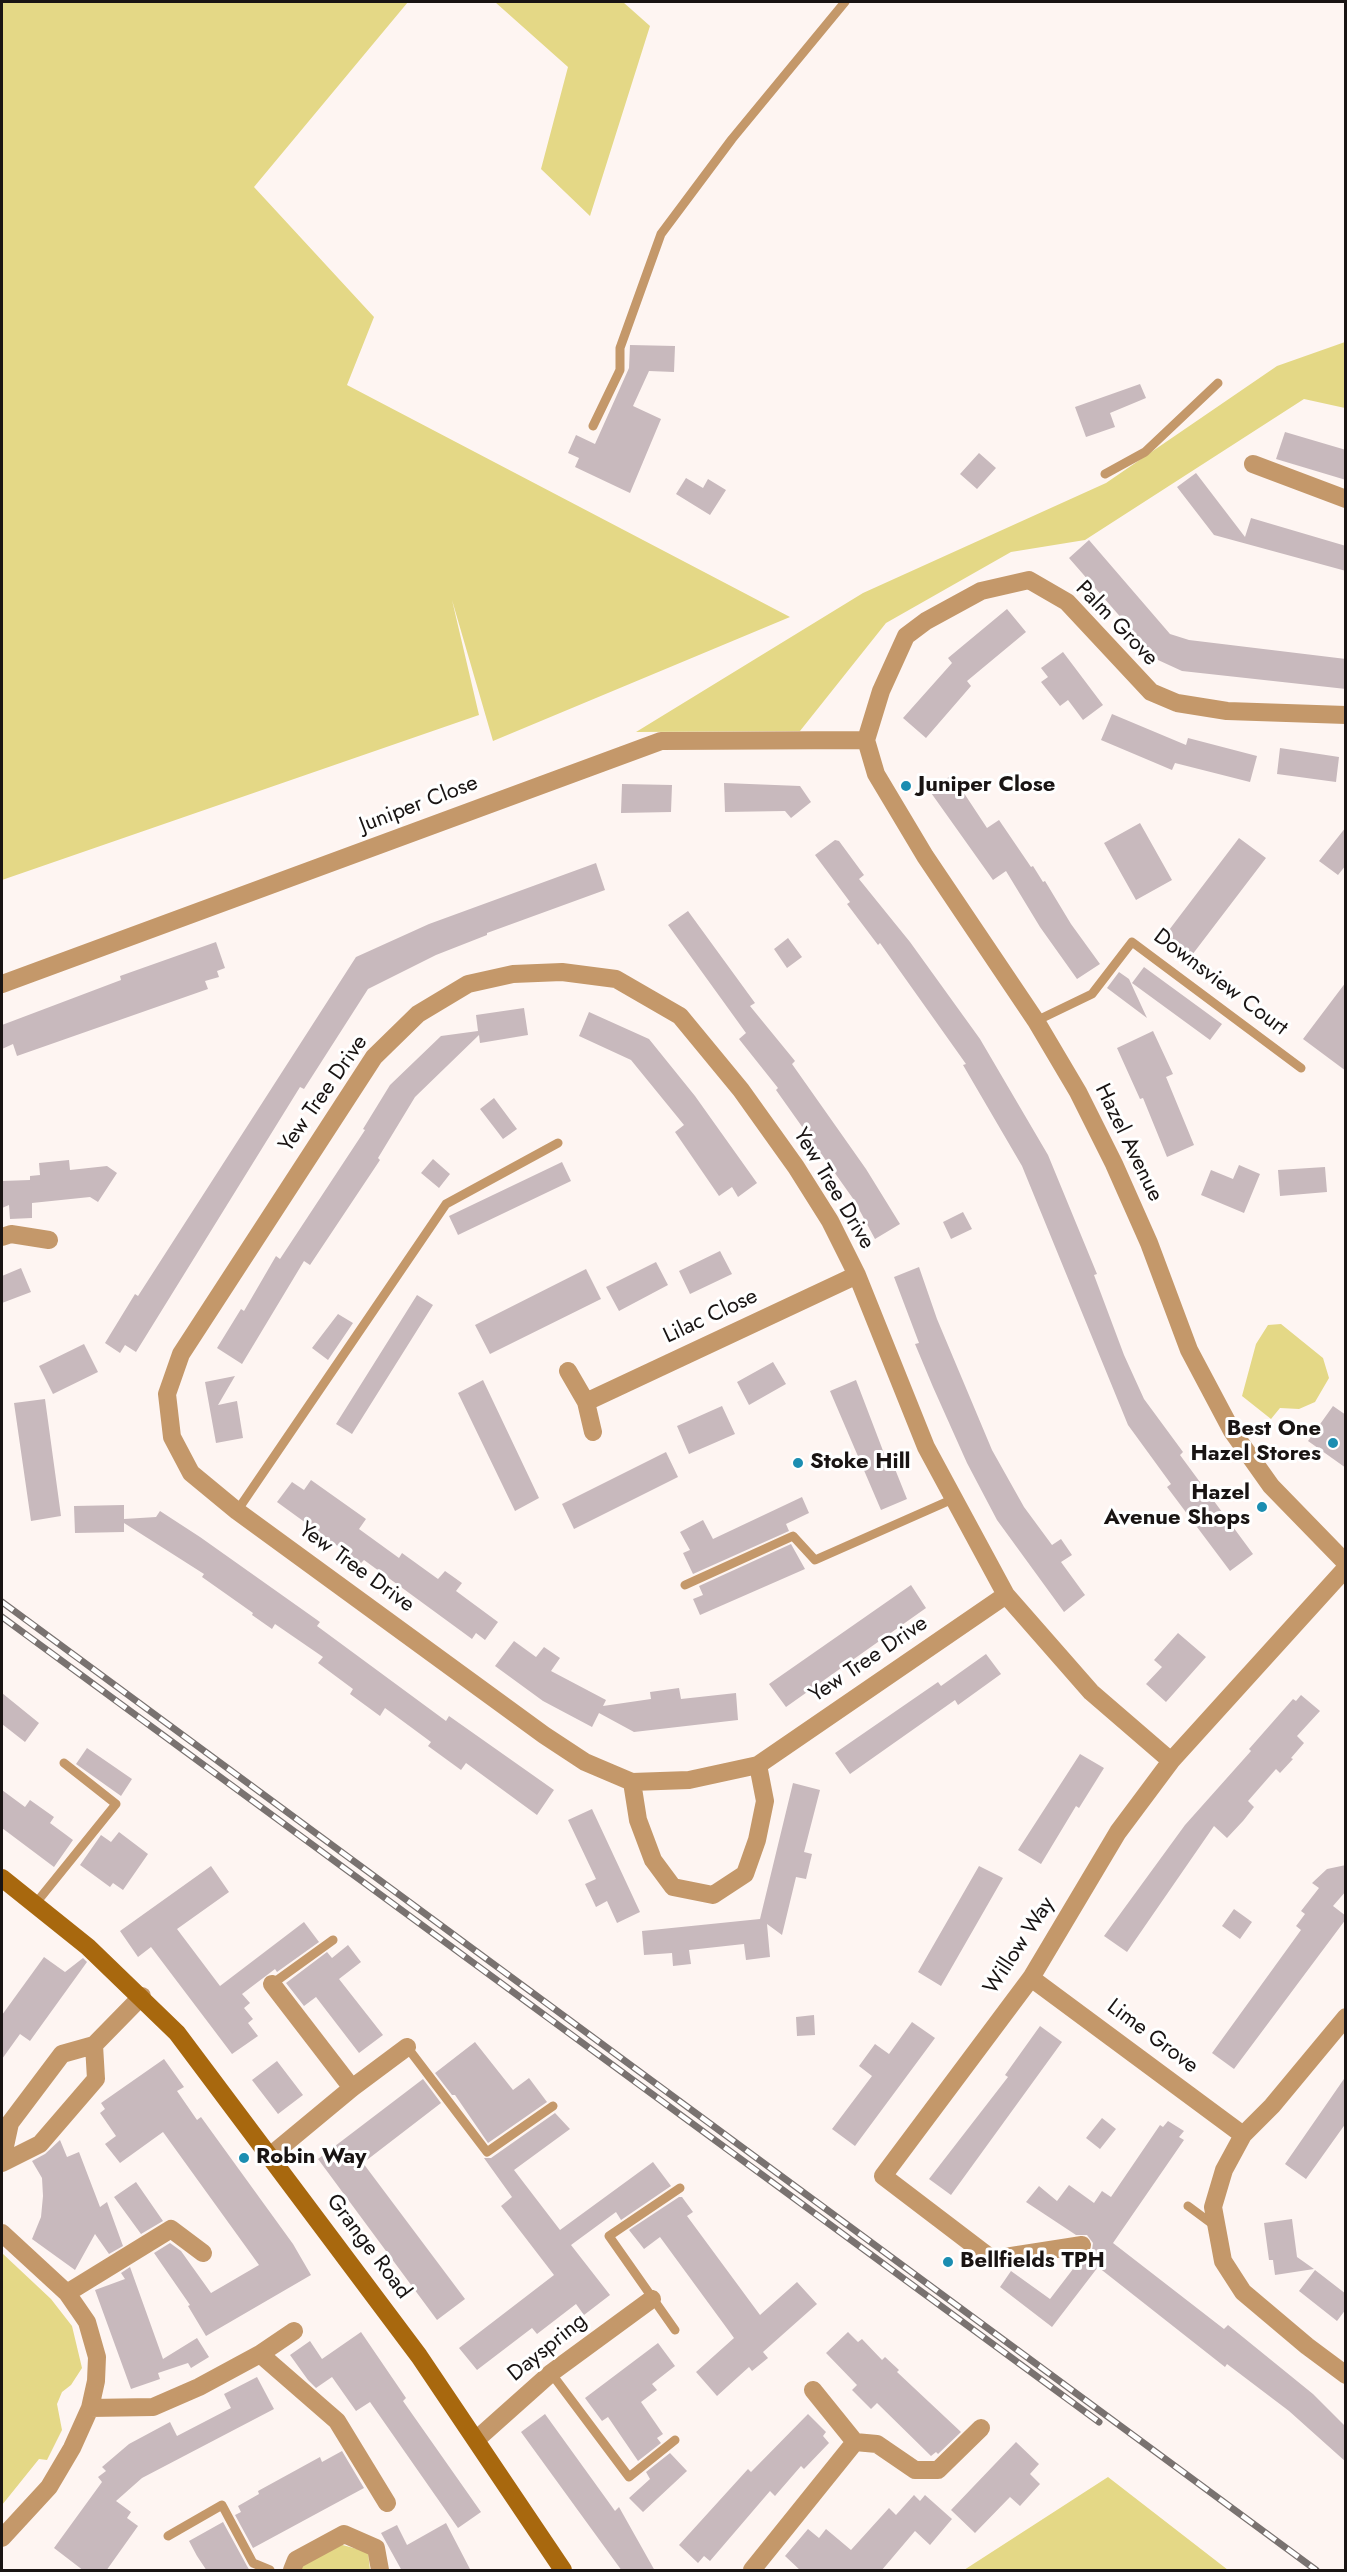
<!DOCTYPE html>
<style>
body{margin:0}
#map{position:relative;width:1347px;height:2572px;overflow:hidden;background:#fef5f2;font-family:Jost,sans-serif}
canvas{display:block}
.frame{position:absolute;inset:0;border:3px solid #191413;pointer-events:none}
</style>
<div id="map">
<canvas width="1347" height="2572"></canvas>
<div class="frame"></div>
</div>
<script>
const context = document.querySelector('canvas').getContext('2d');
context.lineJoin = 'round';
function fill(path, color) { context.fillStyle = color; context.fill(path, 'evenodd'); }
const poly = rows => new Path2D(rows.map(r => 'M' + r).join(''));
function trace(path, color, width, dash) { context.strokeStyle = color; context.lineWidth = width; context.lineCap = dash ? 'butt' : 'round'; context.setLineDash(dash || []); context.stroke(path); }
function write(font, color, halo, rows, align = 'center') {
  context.font = font + ' Jost,sans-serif'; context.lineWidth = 6; context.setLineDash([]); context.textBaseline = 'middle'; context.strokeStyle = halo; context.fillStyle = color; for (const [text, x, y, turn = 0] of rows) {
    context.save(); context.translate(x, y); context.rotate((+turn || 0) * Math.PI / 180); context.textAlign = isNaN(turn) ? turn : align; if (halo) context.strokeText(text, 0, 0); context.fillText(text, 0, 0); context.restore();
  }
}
fill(poly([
 [2,2,408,2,254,187,374,317,347,385,790,617,493,741,452,600,479,715,2,880],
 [495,2,623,2,650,26,590,216,541,169,568,67],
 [1345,342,1345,408,1304,399,1085,540,1011,552,886,623,800,731,636,732,863,593,1106,483,1277,366],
 [1281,1324,1323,1358,1329,1378,1315,1402,1299,1409,1280,1408,1271,1419,1242,1396,1256,1344,1268,1325],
 [2,2253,51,2299,72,2326,82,2368,71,2385,62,2392,57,2404,62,2430,47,2460,39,2459,2,2505],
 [1108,2477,1228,2570,964,2570],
 [339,2544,368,2552,370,2570,301,2570,303,2565]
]), '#e4d886');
fill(poly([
 [630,345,675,346,674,372,649,371,633,406,661,419,630,493,575,467,579,458,568,453,576,435,595,444,629,368],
 [1140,384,1146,398,1110,413,1115,427,1086,437,1075,407],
 [1285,432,1346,450,1346,480,1276,459],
 [979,453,996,468,977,489,960,474],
 [1196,473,1245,537,1251,518,1346,546,1346,571,1214,535,1177,487],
 [686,478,703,488,708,479,726,490,710,515,676,494],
 [1089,540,1170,634,1189,640,1346,659,1346,689,1182,671,1158,660,1069,558],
 [1007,609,1026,632,967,681,971,686,926,738,903,718,952,663,948,658],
 [1063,652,1103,705,1083,720,1068,700,1060,706,1041,682,1048,677,1041,668],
 [1112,714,1186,745,1188,738,1257,756,1250,782,1175,763,1172,770,1101,740],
 [1280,748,1339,757,1336,782,1277,774],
 [952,775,987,828,999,820,1031,867,1033,866,1043,882,1045,881,1071,924,1100,964,1077,979,1040,927,1006,871,993,880,929,790],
 [724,783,800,786,811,802,791,818,785,811,725,812],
 [622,784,672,785,671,812,621,813],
 [1140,823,1172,880,1136,900,1104,843],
 [1346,827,1346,865,1338,875,1319,861],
 [1239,838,1266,858,1192,955,1166,934],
 [835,840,839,841,864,875,859,879,910,942,980,1039,1048,1155,1097,1274,1094,1275,1124,1355,1144,1399,1183,1452,1180,1455,1253,1554,1230,1571,1167,1487,1171,1484,1128,1425,1022,1166,963,1065,966,1064,880,943,878,945,847,904,850,902,815,855],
 [596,863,605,890,487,933,487,935,436,955,368,989,304,1089,300,1087,136,1352,125,1345,120,1353,105,1343,135,1294,138,1296,356,957,429,924],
 [688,911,755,1003,750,1006,795,1061,792,1064,866,1169,900,1224,875,1239,854,1200,776,1090,778,1088,739,1039,746,1033,668,925],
 [788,938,802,957,787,968,774,949],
 [216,942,225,968,217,971,219,977,205,981,208,989,17,1056,13,1044,2,1049,2,1025,121,980,120,976],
 [1144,967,1222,1024,1210,1040,1132,983],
 [1119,972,1129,979,1147,1018,1107,988],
 [1346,982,1346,1071,1303,1039],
 [524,1008,528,1035,480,1043,479,1035,415,1097,378,1158,380,1160,310,1265,304,1261,242,1364,217,1348,241,1309,244,1311,276,1256,280,1259,365,1130,363,1129,390,1085,441,1036,478,1031,476,1015],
 [589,1012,649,1039,695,1096,757,1183,738,1197,732,1187,719,1196,675,1132,684,1125,631,1060,579,1036],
 [1153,1031,1173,1074,1166,1077,1194,1145,1167,1157,1143,1098,1140,1099,1117,1048],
 [494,1098,517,1129,503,1139,480,1109],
 [433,1159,450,1174,439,1188,421,1173],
 [69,1160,70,1170,107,1166,117,1173,98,1202,90,1197,32,1203,32,1218,10,1219,9,1205,2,1208,2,1181,30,1180,30,1176,40,1175,39,1163],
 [562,1162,571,1181,458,1235,449,1216],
 [1239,1165,1260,1174,1244,1213,1201,1195,1211,1170,1233,1179],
 [1325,1167,1327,1192,1280,1196,1278,1170],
 [963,1212,972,1229,951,1239,943,1222],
 [720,1251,732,1274,690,1294,679,1271],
 [656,1262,668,1285,619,1311,606,1287],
 [919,1267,937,1319,992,1450,1024,1507,1052,1545,1061,1539,1072,1555,1061,1562,1085,1595,1064,1612,997,1520,967,1463,933,1387,915,1344,919,1343,894,1277],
 [21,1268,31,1292,2,1303,2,1276],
 [586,1269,601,1299,490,1354,475,1325],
 [417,1295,433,1305,352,1434,336,1424],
 [338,1314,353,1323,328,1360,312,1348],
 [84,1344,98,1372,53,1394,39,1366],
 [773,1362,786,1384,749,1405,737,1382],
 [235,1376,218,1405,237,1401,243,1438,216,1443,205,1382],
 [483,1380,539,1498,515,1511,458,1393],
 [856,1380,885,1456,889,1454,907,1499,881,1510,830,1391],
 [45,1399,61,1516,31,1521,14,1403],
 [722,1406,735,1434,689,1454,677,1426],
 [1333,1406,1346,1415,1346,1468,1308,1441],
 [666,1452,678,1477,574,1529,562,1504],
 [311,1480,366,1519,359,1529,399,1558,402,1553,438,1579,445,1571,462,1583,456,1591,498,1622,485,1640,476,1633,472,1639,364,1560,361,1563,277,1502,292,1482,304,1490],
 [802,1497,809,1513,786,1524,789,1531,693,1574,683,1553,690,1550,680,1532,703,1520,713,1539],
 [124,1505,124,1519,156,1517,160,1511,200,1537,320,1622,317,1626,446,1721,449,1716,554,1790,537,1815,466,1763,461,1770,428,1746,431,1742,385,1708,380,1716,350,1694,353,1689,318,1663,323,1657,275,1624,272,1629,252,1615,253,1613,202,1577,204,1574,124,1523,124,1532,75,1533,74,1506],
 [791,1544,805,1569,700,1615,693,1599,703,1595,699,1586],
 [911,1585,926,1608,786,1707,769,1684],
 [1178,1633,1206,1657,1166,1702,1146,1684,1162,1667,1154,1660],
 [514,1641,536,1657,544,1647,560,1658,551,1671,606,1700,603,1706,651,1699,650,1692,679,1688,681,1699,736,1693,738,1720,634,1732,599,1713,592,1727,543,1701,495,1666],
 [986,1654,1001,1674,958,1705,955,1700,850,1774,835,1753,938,1682,941,1686],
 [2,1693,39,1723,25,1742,2,1724],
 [1301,1695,1320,1711,1297,1736,1304,1743,1291,1758,1293,1759,1280,1773,1276,1769,1248,1801,1254,1807,1243,1821,1227,1838,1214,1826,1127,1952,1104,1936,1185,1825,1251,1751,1249,1749,1293,1699,1296,1701],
 [87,1748,132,1779,121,1796,76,1764],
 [1080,1754,1104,1768,1079,1808,1076,1806,1041,1864,1018,1850],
 [793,1783,820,1790,804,1852,812,1854,806,1879,796,1877,782,1935,767,1924,770,1957,746,1960,744,1944,689,1950,691,1964,673,1966,672,1953,644,1955,642,1931,760,1919],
 [2,1790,25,1807,30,1800,54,1817,50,1823,73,1840,54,1867,2,1828],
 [592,1809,640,1912,617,1923,607,1901,596,1907,585,1884,596,1879,568,1820],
 [119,1832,148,1854,123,1890,113,1883,110,1887,80,1865,101,1835,111,1842],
 [1346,1865,1346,1891,1333,1906,1346,1916,1346,1919,1234,2069,1212,2053,1301,1930,1296,1926,1305,1914,1301,1911,1319,1888,1312,1883,1327,1869],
 [211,1866,229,1892,177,1929,220,1986,304,1922,319,1942,277,1972,275,1969,242,1994,250,2003,244,2008,253,2019,248,2023,258,2036,232,2054,151,1947,138,1957,120,1931],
 [979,1866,1003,1878,941,1986,918,1972],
 [1234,1909,1252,1922,1240,1939,1222,1926],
 [348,1945,361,1962,339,1979,383,2035,359,2053,316,1997,304,2006,286,1983,327,1952,332,1958],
 [44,1957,65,1972,83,1958,87,1962,30,2041,20,2034,2,2059,2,2015],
 [814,2015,815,2035,797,2036,796,2017],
 [912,2022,935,2038,855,2146,832,2129,872,2076,859,2066,875,2044,889,2054],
 [1040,2026,1062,2042,951,2195,929,2179,1008,2077,1005,2075],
 [475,2042,513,2090,529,2078,547,2102,488,2143,455,2095,452,2095,435,2073],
 [164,2059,184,2087,177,2091,197,2120,201,2117,293,2244,311,2275,206,2336,188,2306,190,2305,154,2253,170,2243,181,2251,211,2293,259,2265,163,2132,120,2163,105,2144,116,2136,100,2113,105,2109,101,2103],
 [277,2061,303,2095,278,2114,252,2080],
 [1346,2076,1346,2123,1306,2179,1285,2164],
 [423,2079,441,2103,363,2163,465,2299,437,2320,318,2159],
 [555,2113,570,2129,514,2170,560,2230,653,2162,671,2186,621,2220,616,2212,571,2245,610,2295,584,2315,576,2304,537,2334,532,2328,477,2370,459,2348,554,2275,501,2206,512,2197,484,2158,491,2158],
 [1102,2118,1116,2129,1100,2149,1086,2138],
 [1168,2121,1184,2131,1179,2137,1184,2140,1113,2243,1224,2329,1228,2325,1313,2394,1346,2427,1346,2462,1289,2411,1227,2364,1225,2367,1098,2267,1052,2327,1000,2287,1011,2271,1050,2299,1083,2256,1092,2250,1093,2243,1087,2235,1076,2235,1026,2202,1039,2186,1057,2201,1069,2185,1094,2203,1102,2191,1111,2197,1160,2125,1163,2127],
 [60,2140,67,2157,79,2152,100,2207,107,2202,123,2246,109,2254,95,2234,75,2270,32,2239,41,2217,43,2196,42,2178,32,2161,45,2154],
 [136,2182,163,2221,141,2234,114,2197],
 [679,2197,682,2197,693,2212,687,2216,760,2315,797,2282,817,2304,763,2352,768,2358,752,2371,749,2367,717,2396,696,2372,734,2338,660,2237,644,2249,629,2230],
 [1292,2219,1297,2257,1314,2269,1275,2275,1273,2260,1269,2260,1264,2223],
 [130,2267,163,2359,197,2338,209,2357,191,2368,188,2363,158,2373,160,2379,131,2389,95,2290,125,2279,121,2273],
 [1315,2270,1346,2294,1346,2309,1337,2321,1299,2291],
 [361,2332,406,2398,403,2401,481,2512,458,2528,370,2402,356,2411,332,2377,316,2388,308,2380,290,2355,310,2341,322,2359],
 [848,2332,858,2342,862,2339,882,2360,885,2357,899,2370,897,2372,961,2432,938,2454,936,2452,931,2456,877,2403,871,2409,852,2390,857,2385,826,2353],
 [658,2343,675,2366,652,2384,657,2390,641,2402,663,2434,657,2438,661,2443,638,2461,608,2417,602,2421,585,2398],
 [257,2377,274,2409,142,2478,116,2501,131,2512,127,2518,138,2526,106,2571,84,2571,54,2548,102,2482,98,2477,106,2471,102,2467,129,2444,170,2422,177,2436,231,2408,224,2394],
 [545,2414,615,2511,619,2507,655,2571,622,2571,521,2432],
 [808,2414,826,2432,823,2436,829,2443,804,2469,801,2466,775,2496,770,2491,710,2561,704,2556,698,2563,679,2545,748,2469,751,2472],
 [1016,2442,1039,2464,1030,2474,1040,2484,1020,2506,1010,2497,975,2533,951,2510],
 [342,2451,364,2488,253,2548,235,2515,241,2512,238,2506,259,2494,258,2491,320,2457,322,2462],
 [670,2453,687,2471,643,2512,629,2498,650,2479,646,2472],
 [914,2495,920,2501,925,2495,952,2519,930,2545,915,2531,881,2571,801,2571,785,2556,808,2529,819,2538,826,2529,851,2550,889,2508,896,2515],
 [223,2522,247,2566,250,2571,207,2571,197,2556,189,2541],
 [446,2523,471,2571,402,2571,381,2533,397,2525,407,2545]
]), '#c8b9bd');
trace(poly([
 [593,426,620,370,620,348,661,234,732,139,845,2],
 [1105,474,1145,452,1218,383],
 [1036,1021,1092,994,1132,942,1301,1068],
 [237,1511,446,1204,558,1143],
 [685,1585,793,1536,815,1560,953,1499],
 [36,1903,116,1804,64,1763],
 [272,1984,333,1940],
 [407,2047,487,2152,553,2106],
 [1188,2206,1215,2226],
 [675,2330,609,2236,680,2188],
 [551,2373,629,2477,675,2440],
 [168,2536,222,2505,253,2563,270,2570]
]), '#c4986a', 9);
trace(poly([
 [1253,464,1346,499],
 [866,740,876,774,925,856,1036,1021,1078,1092,1114,1164,1149,1243,1189,1350,1232,1431,1271,1486,1346,1563],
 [866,740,881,691,906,636,926,621,981,591,1029,580,1067,602,1151,692,1177,703,1227,711,1346,715],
 [2,984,661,741,866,740],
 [2,1237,11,1234,49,1240],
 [568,1371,586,1402,593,1432],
 [586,1402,857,1275],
 [1006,1595,758,1765,765,1801,757,1840,745,1874,713,1895,673,1887,653,1860,638,1820,632,1782,585,1762,544,1735,237,1511,191,1473,172,1437,167,1394,181,1354,374,1057,418,1014,468,984,513,974,562,972,616,979,680,1016,741,1090,796,1167,830,1221,857,1275,926,1447,1006,1595,1091,1692,1171,1761],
 [632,1782,689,1780,758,1765],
 [1031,1978,1243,2135,1224,2170,1213,2207,1223,2261,1243,2292,1307,2346,1346,2375],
 [352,2088,407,2047],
 [1243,2135,1272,2106,1346,2017],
 [270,2156,352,2088,272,1984],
 [2,2160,10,2123,62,2054,94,2045,142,1996],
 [2,2163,40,2144,96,2079,94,2045],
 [2,2233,67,2293,87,2322,97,2357,96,2381,90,2408,72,2448,49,2487,2,2538],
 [1082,2245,992,2259,883,2176,1031,1978,1118,1832,1171,1761,1346,1568],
 [67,2293,171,2229,203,2253],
 [260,2354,337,2421,387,2503],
 [90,2408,153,2407,199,2387,260,2354,294,2331],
 [477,2439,551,2373,652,2299],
 [855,2442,877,2444,915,2470,938,2470,981,2428],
 [292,2570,296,2560,344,2534,376,2548,380,2570],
 [752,2570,855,2442,813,2390]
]), '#c4986a', 18);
trace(poly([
 [2,1878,88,1947,177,2033,419,2356,563,2570]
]), '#a8680e', 18);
const rail = poly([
 [2,1602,1316,2570],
 [2,1617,1099,2422]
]);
trace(rail, '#797270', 7);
trace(rail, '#fff', 4.5, [14]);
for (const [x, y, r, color] of [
 [906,786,6,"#1b8db1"],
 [1333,1443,6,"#1b8db1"],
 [798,1463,6,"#1b8db1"],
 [1262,1507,6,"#1b8db1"],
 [244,2158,6,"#1b8db1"],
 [948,2262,6,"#1b8db1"]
]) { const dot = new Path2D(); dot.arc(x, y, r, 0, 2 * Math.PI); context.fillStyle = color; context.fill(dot); trace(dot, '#fff', 2); }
write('22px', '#191413', '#fff', [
 ["Palm Grove",1116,624,46],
 ["Juniper Close",419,805,-21],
 ["Downsview Court",1220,983,37],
 ["Yew Tree Drive",324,1094,-55],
 ["Hazel Avenue",1128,1143,64],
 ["Yew Tree Drive",833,1189,59],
 ["Lilac Close",711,1317,-25],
 ["Yew Tree Drive",356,1568,36],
 ["Yew Tree Drive",869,1660,-34],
 ["Willow Way",1020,1946,-57],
 ["Lime Grove",1152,2037,37],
 ["Grange Road",368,2247,53],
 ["Dayspring",548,2348,-39]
]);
write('bold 22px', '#191413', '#fff', [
 ["Juniper Close",918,786],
 ["Best One",1321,1430,"right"],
 ["Hazel Stores",1321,1455,"right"],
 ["Stoke Hill",810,1463],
 ["Hazel",1250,1494,"right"],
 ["Avenue Shops",1250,1519,"right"],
 ["Robin Way",256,2158],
 ["Bellfields TPH",960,2262]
], 'left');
</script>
